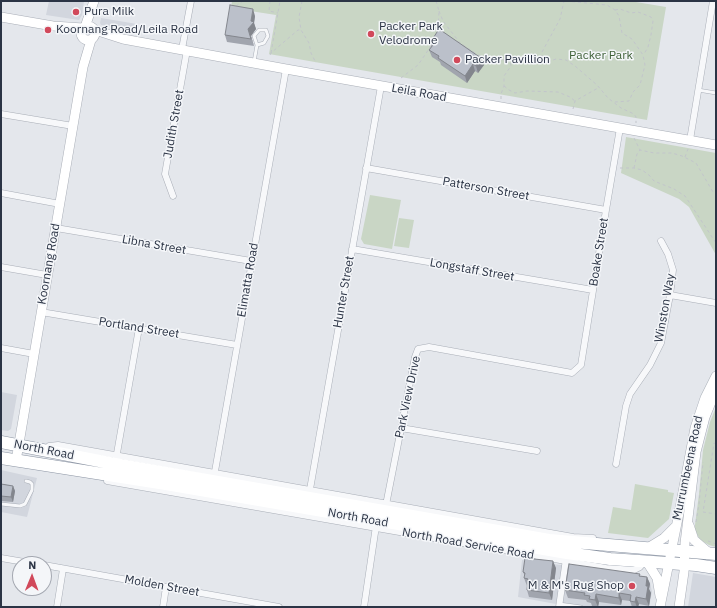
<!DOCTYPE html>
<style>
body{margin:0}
#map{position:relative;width:717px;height:608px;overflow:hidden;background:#e4e7ec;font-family:"IBM Plex Sans",sans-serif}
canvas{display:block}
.frame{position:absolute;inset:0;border:2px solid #2b3445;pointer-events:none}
.north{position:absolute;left:12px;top:556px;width:40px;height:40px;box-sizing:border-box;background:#f4f6f9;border:1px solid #a4a8b1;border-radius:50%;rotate:1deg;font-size:11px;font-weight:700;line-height:16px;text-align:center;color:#2b3445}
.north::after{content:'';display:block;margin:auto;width:14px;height:18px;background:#d1495b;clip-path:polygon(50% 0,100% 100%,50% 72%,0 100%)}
</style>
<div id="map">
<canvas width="717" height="608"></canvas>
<div class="frame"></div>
<div class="north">N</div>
</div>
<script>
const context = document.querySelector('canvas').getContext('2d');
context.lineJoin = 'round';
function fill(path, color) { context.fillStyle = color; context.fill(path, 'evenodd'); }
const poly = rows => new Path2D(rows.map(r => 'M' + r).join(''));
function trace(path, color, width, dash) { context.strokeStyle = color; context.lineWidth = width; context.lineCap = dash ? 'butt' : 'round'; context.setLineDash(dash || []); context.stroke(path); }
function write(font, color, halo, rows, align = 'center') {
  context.font = font + ' "IBM Plex Sans",sans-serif'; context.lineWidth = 3; context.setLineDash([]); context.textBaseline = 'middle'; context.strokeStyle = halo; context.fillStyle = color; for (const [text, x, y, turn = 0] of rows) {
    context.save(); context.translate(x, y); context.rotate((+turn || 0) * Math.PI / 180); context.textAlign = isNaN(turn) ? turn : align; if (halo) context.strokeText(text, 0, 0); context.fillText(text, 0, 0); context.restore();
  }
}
fill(poly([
 [49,1,84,1,82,15,79,20,46,15],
 [101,18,137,24,136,30,101,25,100,23],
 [1,392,17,395,11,429,8,431,1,430],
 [1,470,37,478,27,517,1,512],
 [522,560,645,576,650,582,652,592,649,607,572,607,518,597],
 [693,573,716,577,716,607,688,607]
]), '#d2d6de');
fill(poly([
 [232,1,630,1,666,7,647,120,269,54,276,15,231,8],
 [626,137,716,153,716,255,689,207,679,199,621,173],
 [370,195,401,200,392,249,364,244,361,239],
 [399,218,414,220,409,248,394,246],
 [716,407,716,547,709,545,700,540,695,530,695,525,699,494,703,450,710,422],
 [635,484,668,490,668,492,674,493,669,519,648,538,608,533,613,507,631,510]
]), '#c9d6c5');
const lane = poly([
 [254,62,257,45,264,43,268,36,266,30,259,30,254,36,257,45],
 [698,90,716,93],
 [1,504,20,506,25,504,32,490,32,484,30,482,26,481],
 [559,604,581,607]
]);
const street = poly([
 [182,49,191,1],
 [1,114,73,126],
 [690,140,713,1],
 [366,168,606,210],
 [1,193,60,204],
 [173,196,165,174,187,50],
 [56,228,251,261],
 [352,249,593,290],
 [1,267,47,275],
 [670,295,716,303],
 [41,312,237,345],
 [1,348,34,354],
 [401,428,537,451],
 [46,449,49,446,58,445,573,537],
 [116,459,139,328],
 [616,464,626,406,630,394,650,365,661,343,670,295,673,270,668,254,661,241],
 [214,477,286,69],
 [107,481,606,568,634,570,640,567,644,562],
 [309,495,381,86],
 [386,505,415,357,418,349,429,347,572,373,581,365,606,210,620,128],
 [573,537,593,538],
 [1,558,36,564],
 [44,565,279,607],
 [57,607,63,569],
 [163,607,166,587],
 [364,607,376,526],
 [559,607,566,559]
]);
const secondary = poly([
 [1,17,53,26,83,28],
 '81 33a7 7 0 1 1 14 0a7 7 0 1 1-14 0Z',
 [85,27,94,1],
 [95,30,123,39,286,69,716,145],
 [16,461,83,67,91,40],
 [689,525,694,540,709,553],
 [646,549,664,538,675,527],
 [647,562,657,578,660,596],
 [660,607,680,508,695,428,705,398,716,376],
 [679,607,684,572,685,543,696,452,705,417,716,390]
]);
const highway = poly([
 [1,442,115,464,549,540,716,554],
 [1,458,166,484,567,553,610,559,696,565,716,568]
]);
trace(lane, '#a9aeb7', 4);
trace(street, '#a9aeb7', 7);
trace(secondary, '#a9aeb7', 10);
trace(highway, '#8b94a3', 13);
trace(poly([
 [270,1,269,11,278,13],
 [302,1,299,17,301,30,309,43,311,53,316,63],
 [436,1,439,11,438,30],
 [566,1,607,5,615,10,619,16,622,33,632,39,643,55,645,65,640,85,633,92,629,101,615,102],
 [236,6,243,1],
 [615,10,620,9,631,13,638,12,651,17,653,21,651,35,648,47,644,54],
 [439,11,443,21,460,43,478,55,510,61,525,62,542,59,542,52,560,19,564,1],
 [271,53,280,1],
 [270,55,271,53,298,30,300,30],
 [542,60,547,62,556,59,566,60,575,66,597,85,608,98,621,108,634,114,636,117,636,123],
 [401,78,418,65,431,46],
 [504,86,509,90,515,93,527,91,558,92,570,97,575,101],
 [501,99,501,94,504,86,504,76,511,66,510,62],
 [573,109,575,101,598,88],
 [634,138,640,150],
 [685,157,688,149],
 [620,168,634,168,642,170,649,175,654,181,674,189,685,196,716,243],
 [634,168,637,154,640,150,654,153,672,153,682,156,696,163,713,192,716,193],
 [716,444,714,443,703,512,716,514],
 [696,522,699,504,703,462],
 [708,541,716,544]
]), '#c2c5cb', 1, [3, 3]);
trace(lane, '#f7f8fa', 3);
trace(street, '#f7f8fa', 6);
trace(secondary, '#fff', 9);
trace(highway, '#fff', 12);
fill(poly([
 [255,16,254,23,256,29,251,36,254,46,227,42,225,35],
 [430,43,484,65,478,73,475,71,467,83,441,65,440,62,432,57,429,50,431,47],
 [1,484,13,486,15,491,13,502,1,501],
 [556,568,552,600,529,597,527,590,527,586,524,578,525,576,523,572],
 [640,576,647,577,650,584,649,589,651,593,649,606,639,604,638,607,632,607,630,601,622,600,621,605,599,602,598,607,592,606,591,603,587,602,586,600,568,598,565,590]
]), '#a1a5ae');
fill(poly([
 [253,9,255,16,254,23,256,29,251,36,254,46,248,29,251,21],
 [481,58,484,65,478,73,476,66],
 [473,64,475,71,467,83,465,76],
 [13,486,15,491,13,502,11,497],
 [553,561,556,568,552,600,549,593],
 [647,577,650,584,649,589,651,593,649,606,646,599,646,586],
 [619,593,622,600,621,605,619,598],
 [596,594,599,602,598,607,595,600],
 [636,597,639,604,638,607,637,607,635,602]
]), '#83868d');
const building = poly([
 [230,5,253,9,251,21,254,22,248,29,251,39,225,35,230,5],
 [439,29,481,58,476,66,473,64,465,76,438,58,439,56,429,50,433,45,430,43,439,29],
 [1,484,13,486,11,497,1,496,1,484],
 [525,558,553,561,549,593,527,590,528,579,524,578,525,573,523,572,525,558],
 [569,564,640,574,639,576,647,577,646,586,648,586,646,599,636,597,635,602,630,601,631,595,619,593,619,598,596,594,595,600,589,599,590,596,584,595,585,593,565,590,569,564]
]);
fill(building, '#bbc0ca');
trace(building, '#83868d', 1);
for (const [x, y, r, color] of [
 [76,12,4,"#d1495b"],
 [48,30,4,"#d1495b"],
 [371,34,4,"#d1495b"],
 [457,60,4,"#d1495b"],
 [632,586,4,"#d1495b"]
]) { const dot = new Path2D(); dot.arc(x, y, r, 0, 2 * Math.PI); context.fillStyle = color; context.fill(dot); trace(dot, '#f4f6f9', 1.5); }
write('12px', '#2b3445', '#f4f6f9', [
 ["Pura Milk",84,12],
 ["Packer Park",379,27],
 ["Velodrome",379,41],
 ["Koornang Road/Leila Road",56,30],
 ["Packer Pavillion",465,60],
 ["M & M's Rug Shop",624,586,"right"]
], 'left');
write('12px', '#3f6138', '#f4f6f9', [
 ["Packer Park",601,56]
]);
write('12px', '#2b3445', '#f4f6f9', [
 ["Leila Road",419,93,10],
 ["Judith Street",174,124,-80],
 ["Patterson Street",486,189,10],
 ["Libna Street",154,245,10],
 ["Boake Street",599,252,-81],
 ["Koornang Road",49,264,-80],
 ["Longstaff Street",472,270,10],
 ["Elimatta Road",248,280,-80],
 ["Hunter Street",344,292,-80],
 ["Winston Way",665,308,-80],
 ["Portland Street",139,328,9],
 ["Park View Drive",408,397,-78],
 ["North Road",44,450,11],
 ["Murrumbeena Road",688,468,-78],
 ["North Road",358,518,10],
 ["North Road Service Road",468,544,10],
 ["Molden Street",162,586,10]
]);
</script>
